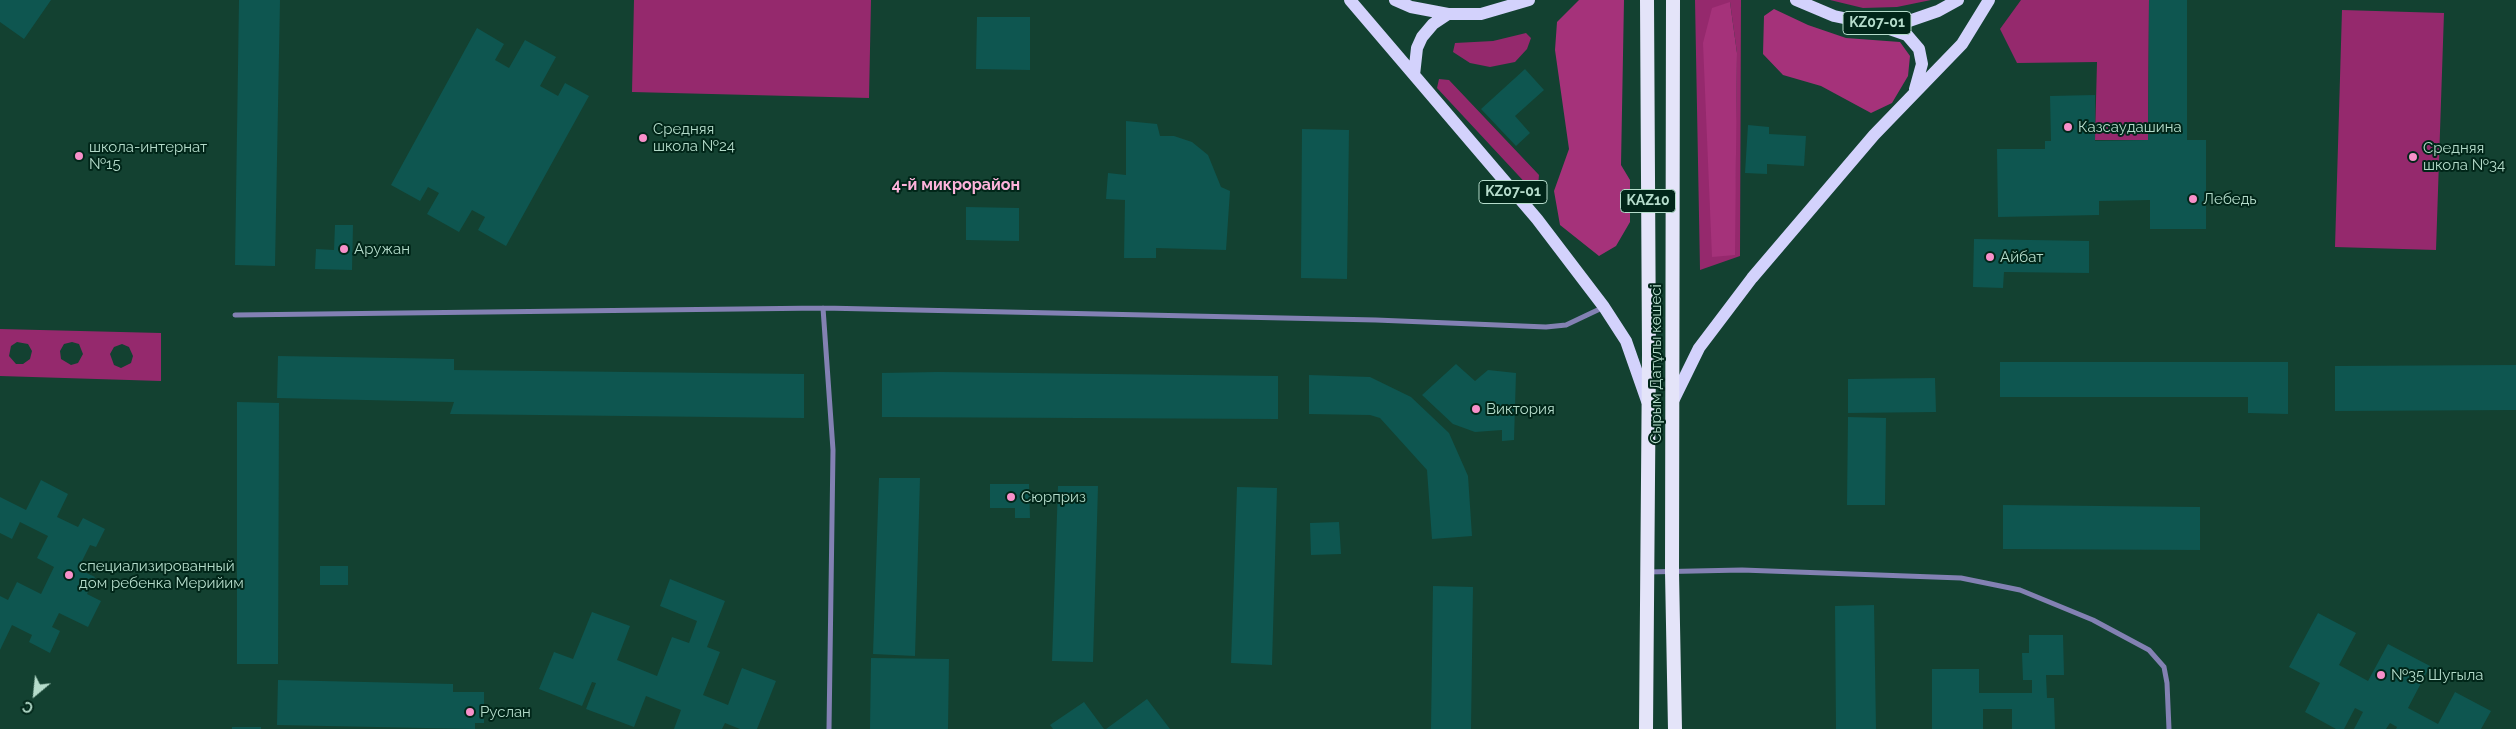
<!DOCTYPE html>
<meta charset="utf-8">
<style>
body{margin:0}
#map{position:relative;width:2516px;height:729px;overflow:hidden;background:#134131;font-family:Raleway,sans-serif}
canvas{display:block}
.north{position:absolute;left:10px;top:669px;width:50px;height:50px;-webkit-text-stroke:4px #012619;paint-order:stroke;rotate:208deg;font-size:14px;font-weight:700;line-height:20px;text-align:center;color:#b5dccb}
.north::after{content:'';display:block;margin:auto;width:18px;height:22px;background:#b5dccb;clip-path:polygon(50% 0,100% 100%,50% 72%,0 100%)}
</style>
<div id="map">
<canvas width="2516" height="729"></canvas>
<div class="north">С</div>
</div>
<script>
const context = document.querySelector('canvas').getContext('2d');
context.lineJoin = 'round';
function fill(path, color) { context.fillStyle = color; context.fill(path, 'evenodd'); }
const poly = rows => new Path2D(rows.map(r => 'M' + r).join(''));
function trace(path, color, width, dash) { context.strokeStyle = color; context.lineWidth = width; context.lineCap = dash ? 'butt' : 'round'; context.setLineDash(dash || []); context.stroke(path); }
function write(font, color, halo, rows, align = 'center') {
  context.font = font + ' Raleway,sans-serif'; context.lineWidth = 4; context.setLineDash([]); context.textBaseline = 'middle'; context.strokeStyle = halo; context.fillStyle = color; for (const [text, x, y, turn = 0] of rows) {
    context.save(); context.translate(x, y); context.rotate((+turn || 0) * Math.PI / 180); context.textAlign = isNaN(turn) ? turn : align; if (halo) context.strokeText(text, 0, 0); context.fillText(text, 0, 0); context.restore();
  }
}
fill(poly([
 [634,0,871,0,869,98,632,92],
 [1695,0,1741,0,1740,256,1700,270],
 [1730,2,1737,53,1734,255],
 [1830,0,1931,0,1897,7,1863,8],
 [2021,0,2149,0,2148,140,2095,140,2097,62,2017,63,2000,29],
 [2342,10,2444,13,2436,250,2335,247],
 [1526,33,1531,38,1527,49,1515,62,1490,67,1470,63,1453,52,1455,43,1493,41],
 [1439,79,1449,80,1539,175,1538,186,1531,189,1437,88],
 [0,329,161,333,161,381,0,376],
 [17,342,28,344,32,351,30,359,23,364,16,364,9,356,11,346],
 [72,342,79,344,83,354,78,363,71,365,61,359,60,351,64,344],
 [122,344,129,347,133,356,131,363,121,368,114,365,110,354,114,347]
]), '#95296d');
fill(poly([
 [1579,0,1624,0,1621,165,1630,180,1630,222,1616,246,1599,256,1560,225,1554,191,1569,149,1555,50,1557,22],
 [1730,2,1737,53,1735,255,1712,257,1703,43,1712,8],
 [1774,9,1808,25,1846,38,1900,42,1910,56,1908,76,1892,103,1871,113,1821,86,1783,75,1763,54,1764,16]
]), '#a5327a');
fill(poly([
 [0,0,51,0,24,39,0,22],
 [239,0,280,0,275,266,235,265],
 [2149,0,2187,0,2187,140,2206,140,2206,229,2150,229,2150,200,2099,201,2099,215,1998,217,1997,149,2045,149,2045,141,2051,141,2050,96,2095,95,2095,141,2148,140],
 [977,17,1030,17,1030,70,976,69],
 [477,28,504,44,495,60,509,68,525,40,556,57,540,86,558,96,565,83,589,96,506,246,478,230,485,217,472,210,459,232,427,214,439,193,428,187,420,201,391,185],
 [1525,69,1544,90,1515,116,1530,133,1516,146,1481,109],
 [1126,121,1157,124,1160,136,1174,136,1192,142,1208,155,1221,187,1230,191,1226,250,1156,248,1156,258,1124,258,1125,200,1106,199,1108,173,1126,175],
 [1748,125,1769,127,1769,134,1806,136,1804,166,1767,164,1767,174,1745,173],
 [1302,129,1349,130,1347,279,1301,278],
 [966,207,1019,208,1019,241,966,240],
 [335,225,353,225,352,270,315,269,316,249,334,250],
 [1974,239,2089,241,2089,273,2004,272,2003,288,1973,287],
 [278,356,454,359,454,370,804,374,804,418,450,414,454,402,277,398],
 [2000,362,2288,362,2288,414,2248,413,2248,397,2000,397],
 [1456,364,1475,381,1488,370,1516,373,1514,440,1502,441,1502,430,1475,432,1453,424,1422,395],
 [2516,365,2516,410,2335,411,2335,366],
 [938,372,1278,376,1278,419,882,417,882,373],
 [1309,375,1370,377,1411,397,1449,433,1468,476,1472,536,1432,539,1427,470,1380,418,1370,415,1309,414],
 [1935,378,1936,412,1848,413,1848,379],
 [237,402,279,403,278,664,237,664],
 [1848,417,1886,418,1885,505,1847,505],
 [879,478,920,478,915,656,873,654],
 [41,480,68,494,57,517,78,527,83,518,105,529,96,547,90,545,78,569,95,577,87,594,101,601,88,627,59,613,52,627,60,631,50,653,29,642,32,635,12,625,0,650,0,596,8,600,17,582,41,594,54,567,37,558,48,536,20,522,12,539,0,533,0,497,26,510],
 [990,484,1029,484,1030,518,1015,518,1015,508,990,508],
 [1058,486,1098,486,1093,662,1052,661],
 [1237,487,1277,488,1272,665,1231,663],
 [2003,505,2200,507,2200,550,2003,549],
 [1339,522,1341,554,1311,555,1310,523],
 [320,566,348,566,348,585,320,585],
 [670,579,725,601,707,647,720,652,703,695,728,705,742,668,776,681,757,729,740,729,725,723,722,729,674,729,681,710,646,696,634,727,586,709,596,683,592,682,582,706,539,689,554,652,573,659,592,612,630,626,617,660,657,676,672,637,689,643,697,621,660,606],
 [1433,586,1473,587,1471,729,1431,729],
 [1874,605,1876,729,1836,729,1835,606],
 [2318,613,2356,633,2339,665,2368,681,2388,644,2430,666,2408,708,2438,724,2455,692,2491,711,2481,729,2396,729,2397,727,2390,723,2386,729,2354,729,2363,712,2355,708,2344,729,2336,729,2305,712,2320,683,2289,667],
 [2029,635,2063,635,2064,675,2046,675,2047,698,2054,698,2055,729,2012,729,2012,709,1983,709,1983,729,1932,729,1932,669,1979,669,1979,693,2032,693,2032,680,2023,680,2022,653,2029,653],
 [871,658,949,659,948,729,870,729],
 [278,680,453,684,453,692,484,692,484,723,475,723,475,729,277,725],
 [1147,699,1170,729,1106,729],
 [1084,702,1104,729,1053,729,1050,725],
 [232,727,261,727,261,729,232,729]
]), '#0e5650');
trace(poly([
 [823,308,833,450,829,729],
 [235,315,823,308,1376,320,1546,327,1566,325,1604,307],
 [1647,572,1742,570,1961,578,2020,590,2093,620,2149,650,2164,667,2167,683,2169,729]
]), '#8381b3', 5);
trace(poly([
 [1350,0,1537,219,1604,307,1626,341,1647,401],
 [1395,0,1411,7,1448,14,1481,14,1529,0],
 [1796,0,1834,16,1872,24,1909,21,1938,11,1958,0],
 [1881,26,1907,35,1919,49,1922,64,1915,89],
 [1414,75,1417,48,1422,37,1433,24,1448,14],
 [1673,401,1699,348,1752,278,1874,135,1962,44,1989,0]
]), '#d3d2fc', 12);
trace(poly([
 [1673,0,1672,572,1675,729],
 [1646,729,1649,355,1647,0]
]), '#e4e4f9', 14);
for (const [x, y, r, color] of [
 [2068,127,5,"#f890ca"],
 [643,138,5,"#f890ca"],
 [79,156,5,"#f890ca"],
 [2413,157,5,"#f890ca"],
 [2193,199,5,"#f890ca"],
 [344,249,5,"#f890ca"],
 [1990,257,5,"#f890ca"],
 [1476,409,5,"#f890ca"],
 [1011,497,5,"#f890ca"],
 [69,575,5,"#f890ca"],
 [2381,675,5,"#f890ca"],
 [470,712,5,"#f890ca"]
]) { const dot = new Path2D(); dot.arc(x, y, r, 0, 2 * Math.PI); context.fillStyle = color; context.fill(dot); trace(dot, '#012619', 2); }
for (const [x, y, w] of [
 [1877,23,68],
 [1513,192,68],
 [1648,201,55]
]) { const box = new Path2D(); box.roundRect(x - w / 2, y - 11.5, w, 23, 4); context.fillStyle = '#012619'; context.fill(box); trace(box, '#b5dccb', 1); }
write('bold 14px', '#b5dccb', null, [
 ["KZ07-01",1877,23],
 ["KZ07-01",1513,192],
 ["KAZ10",1648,201]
]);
write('15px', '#b5dccb', '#012619', [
 ["Казсаудашина",2078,127],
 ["Средняя",653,129],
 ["школа №24",653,146],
 ["школа-интернат",89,147],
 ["№15",89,164],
 ["Средняя",2423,148],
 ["школа №34",2423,165],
 ["Лебедь",2203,199],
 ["Аружан",354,249],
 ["Айбат",2000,257],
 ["Виктория",1486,409],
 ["Сюрприз",1021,497],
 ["специализированный",79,566],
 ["дом ребенка Мерийим",79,583],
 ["№35 Шугыла",2391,675],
 ["Руслан",480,712]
], 'left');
write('15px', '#b5dccb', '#012619', [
 ["Сырым Датұлы көшесі",1656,364,-90]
]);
write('bold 16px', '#fdb3db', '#012619', [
 ["4-й микрорайон",956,185]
]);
</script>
